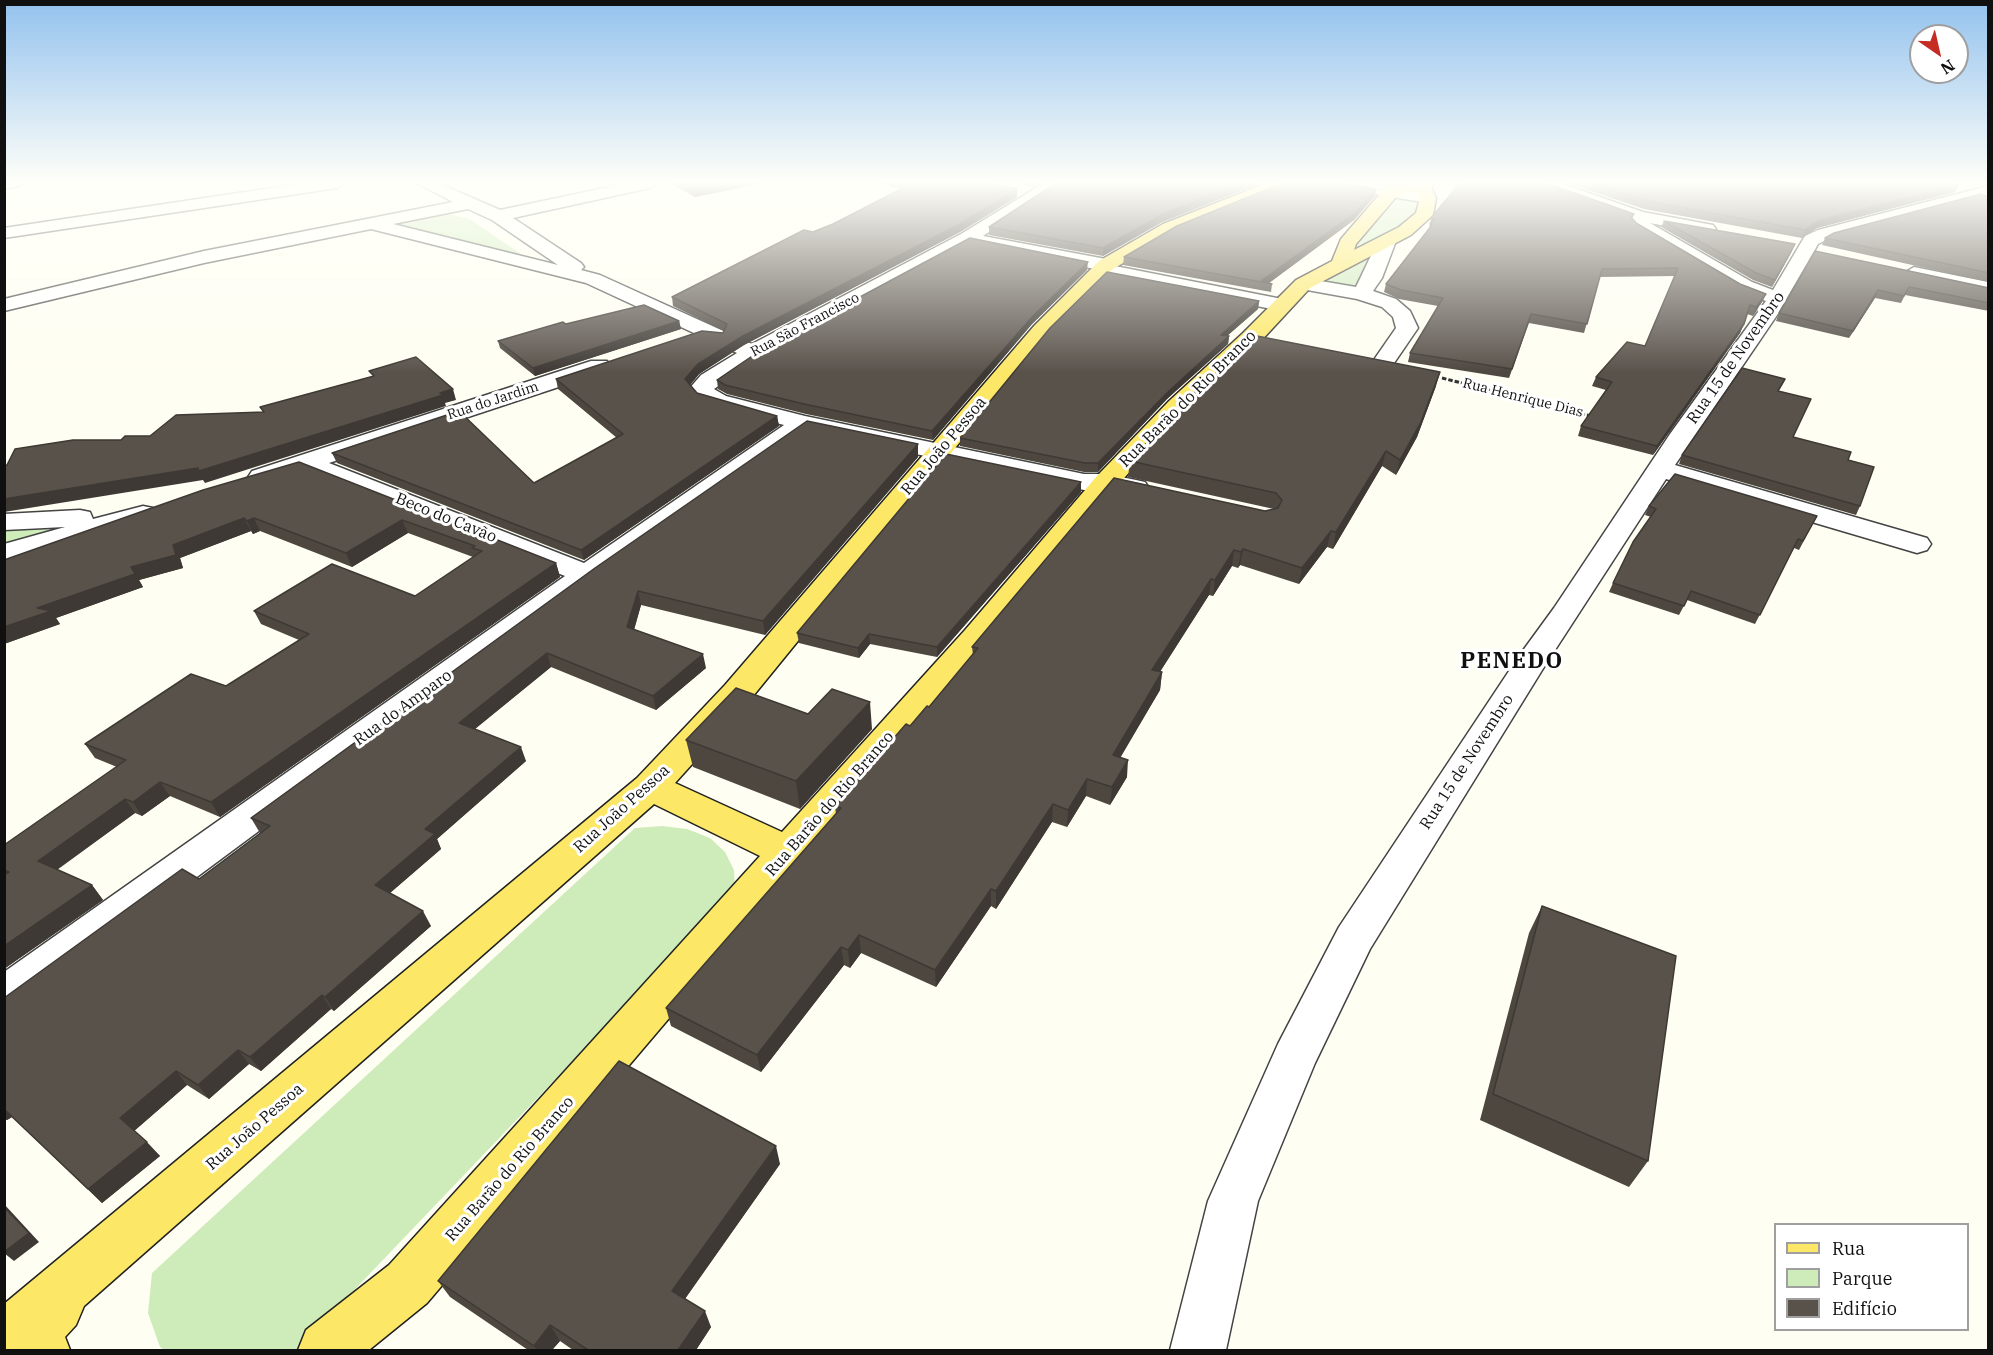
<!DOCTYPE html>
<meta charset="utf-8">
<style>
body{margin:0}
#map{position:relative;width:1993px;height:1355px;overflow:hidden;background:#fffef2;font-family:"IBM Plex Serif",serif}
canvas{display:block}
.frame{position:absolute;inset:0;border:6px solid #101010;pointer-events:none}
.legend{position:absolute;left:1774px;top:1223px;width:195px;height:108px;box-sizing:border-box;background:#fff;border:2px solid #9f9f9f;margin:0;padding:8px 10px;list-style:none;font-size:18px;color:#101010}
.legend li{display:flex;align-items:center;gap:12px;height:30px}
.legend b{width:30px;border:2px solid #9f9f9f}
.north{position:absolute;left:1909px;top:24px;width:60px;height:60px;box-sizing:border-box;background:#fff;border:2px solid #9f9f9f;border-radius:50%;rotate:146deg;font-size:16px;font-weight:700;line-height:24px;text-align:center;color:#101010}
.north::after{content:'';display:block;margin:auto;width:21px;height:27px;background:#c52c23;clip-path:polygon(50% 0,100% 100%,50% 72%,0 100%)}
</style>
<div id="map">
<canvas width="1993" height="1355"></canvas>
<div class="frame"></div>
<ul class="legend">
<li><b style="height:8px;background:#fce766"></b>Rua</li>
<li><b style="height:16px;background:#ceebba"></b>Parque</li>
<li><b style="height:16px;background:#59524b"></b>Edifício</li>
</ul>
<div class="north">N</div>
</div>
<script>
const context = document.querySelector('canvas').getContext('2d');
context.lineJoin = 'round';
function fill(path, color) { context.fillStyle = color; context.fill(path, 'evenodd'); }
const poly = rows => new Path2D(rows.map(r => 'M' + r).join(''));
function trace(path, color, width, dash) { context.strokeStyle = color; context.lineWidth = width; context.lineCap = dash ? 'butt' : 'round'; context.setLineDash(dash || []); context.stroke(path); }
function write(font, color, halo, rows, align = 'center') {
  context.font = font + ' "IBM Plex Serif",serif'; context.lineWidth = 6; context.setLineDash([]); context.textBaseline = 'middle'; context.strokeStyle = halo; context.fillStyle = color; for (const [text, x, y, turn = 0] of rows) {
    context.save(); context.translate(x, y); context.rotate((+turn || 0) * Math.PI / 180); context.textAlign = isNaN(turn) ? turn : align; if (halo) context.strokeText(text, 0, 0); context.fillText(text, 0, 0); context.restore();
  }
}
fill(poly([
 [1403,194,1421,198,1416,216,1356,251,1351,250],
 [448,214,470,219,544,270,377,225],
 [1368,254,1376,255,1360,291,1320,283],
 [96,518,5,546,5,524],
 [662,826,687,829,710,838,725,852,734,870,735,891,297,1350,165,1350,160,1347,148,1313,152,1273,635,828]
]), '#ceebba');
const minor = poly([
 [4,183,21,183,19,186,4,189,4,183],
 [305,183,345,183,337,188,4,238,4,228,305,183],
 [417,183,438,183,500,210,628,183,658,183,650,188,513,218,581,263,584,267,581,270,600,275,752,344,961,234,1044,183,1063,183,983,236,1106,259,1113,261,1115,266,1282,299,1289,301,1292,305,1289,309,1282,311,1104,276,1097,274,1095,269,970,244,761,357,714,389,726,396,805,416,1084,474,1106,474,1136,480,1145,482,1149,488,1145,494,1136,496,1106,490,1084,490,808,431,597,580,19,1009,4,1015,4,972,565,576,304,471,261,485,252,483,248,477,252,471,591,361,607,361,610,366,607,371,329,463,584,563,784,425,710,406,699,401,689,389,701,375,737,353,586,283,371,229,204,263,4,311,4,299,204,251,453,202,417,183],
 [468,209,492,220,558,265,393,224,468,209],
 [1331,183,1368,183,1428,193,1436,198,1428,203,1339,188,1331,183],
 [1537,183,1560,183,1643,212,1713,225,1716,229,1713,233,1707,234,1650,223,1752,282,1773,290,1805,236,1818,230,1988,186,1988,196,1830,238,1818,244,1788,299,1675,465,1927,538,1931,544,1927,550,1917,553,1666,479,1544,667,1370,949,1315,1063,1258,1201,1226,1350,1170,1350,1208,1201,1278,1044,1339,927,1519,656,1554,608,1670,434,1766,301,1738,290,1634,229,1631,225,1636,221,1539,186,1537,183],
 [1387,236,1396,241,1382,278,1373,291,1396,299,1410,311,1418,328,1390,369,1382,371,1374,369,1371,364,1396,328,1393,317,1382,307,1357,299,1296,288,1293,284,1303,278,1356,287,1378,241,1387,236],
 [1914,267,1988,282,1988,294,1907,277,1904,273,1914,267],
 [143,506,153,508,157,514,153,520,4,562,4,544,65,527,4,530,4,514,80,510,90,512,93,519,143,506]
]);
const major = poly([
 [1267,183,1289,183,1287,186,1175,232,1113,269,1048,334,749,701,675,783,782,832,965,630,1097,476,1169,401,1243,333,1296,280,1332,261,1341,239,1385,188,1408,183,1435,183,1431,187,1436,198,1433,215,1411,235,1310,288,1259,343,1185,411,1115,488,987,644,427,1303,369,1350,298,1350,306,1330,389,1265,760,856,654,804,84,1306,76,1325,65,1337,70,1350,4,1350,4,1304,637,778,725,685,1034,326,1099,261,1163,224,1267,183],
 [1417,191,1420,198,1416,213,1399,227,1354,250,1356,244,1397,196,1417,191]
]);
trace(minor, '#434343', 3);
trace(major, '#212121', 3);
trace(poly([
 [1442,378,1591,416]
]), '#323232', 3, [4.5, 2]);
fill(minor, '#fff');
fill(major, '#fce766');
fill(poly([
 [669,183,763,183,695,197],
 [878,183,992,183,1017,189,1017,197,960,232,744,345,699,374,690,385,697,393,777,416,779,426,584,560,337,463,332,453,534,483,617,438,558,389,556,379,723,333,724,331,673,306,672,297,833,224,901,189],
 [1018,183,1040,183,1034,187],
 [1056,183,1261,183,1162,222,1103,256,989,235,989,227],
 [1567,183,1955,183,1959,185,1955,192,1817,228,1802,238,1644,209],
 [1375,196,1354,220,1269,283,1272,284,1271,292,1123,265,1124,257],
 [1989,197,1989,282,1822,245,1825,238],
 [1634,214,1632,219,1636,223,1740,284,1766,294,1762,302,1753,316,1747,314,1740,333,1653,455,1578,436,1581,426,1606,390,1592,386,1596,377,1645,346,1675,276,1600,277,1584,333,1529,323,1509,378,1408,362,1410,353,1438,306,1399,299,1384,292,1386,284,1429,229,1431,218],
 [1664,221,1792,251,1772,287,1753,280,1661,227],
 [1815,251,1989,288,1989,311,1905,295,1901,303,1875,298,1849,338,1776,321,1779,313],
 [1087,270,1032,324,933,440,806,414,727,394,718,389,717,380],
 [1259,301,1258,309,1227,336,1229,336,1228,344,1167,399,1098,472,1084,472,960,446,960,438],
 [679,321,681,329,535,376,500,348,498,341,566,324],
 [1436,386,1417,437,1396,475,1382,466,1333,549,1327,547,1299,584,1240,565,1238,568,1232,566,1213,596,1209,595,1160,672,1162,672,1160,690,1120,757,1127,777,1110,805,1086,796,1067,827,1052,822,996,909,991,906,936,987,861,953,850,968,844,965,761,1072,671,1026,666,1008,836,814,835,806,929,707,973,655,972,647,1265,511,1274,509,1128,477,1130,461],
 [1779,392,1793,437,1848,460,1860,506,1856,515,1679,464,1682,455],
 [918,444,918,457,765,635,641,605,634,629,706,668,656,710,551,667,475,729,526,761,437,839,441,849,390,893,431,926,334,1011,331,1009,261,1071,249,1064,209,1099,187,1085,134,1131,160,1156,102,1203,12,1117,7,1120,4,1118,4,998,199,879,260,833,251,818,595,568],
 [299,462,556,563,560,577,220,817,170,796,142,816,135,813,57,870,92,885,103,900,4,969,4,845,117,767,95,758,85,744,226,686,299,640,261,624,254,611,415,596,473,557,408,533,352,567,260,531,253,534,251,531,180,558,183,568,139,580,143,587,56,618,60,624,4,644,4,560],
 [1081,482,1081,492,937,657,870,644,859,658,799,643,797,633],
 [1649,506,1817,516,1799,550,1794,548,1755,624,1687,600,1679,615,1609,592,1613,583,1651,517,1645,515],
 [808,714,872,729,800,809,693,767,686,740],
 [1542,906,1648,1161,1629,1187,1480,1120,1529,933],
 [780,1164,685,1299,711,1327,696,1350,573,1350,560,1341,552,1350,528,1350,450,1297,438,1281]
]), '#4d4740');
fill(poly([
 [725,183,763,183,695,197,694,189],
 [1034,183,1040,183,1034,187],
 [1242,183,1261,183,1162,222,1103,256,1103,248,1163,214],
 [1959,185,1955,192,1817,228,1802,238,1805,230,1821,220],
 [1017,189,1017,197,960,232,744,345,699,374,687,389,685,379,698,364,743,336],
 [1376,189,1375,196,1354,220,1269,283,1261,281],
 [1795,244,1792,251,1772,287,1775,280],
 [1088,262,1087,270,1032,324,933,440,932,431,1033,316],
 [1878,290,1875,298,1849,338,1853,331],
 [1766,294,1762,302,1753,316,1756,307],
 [1259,301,1258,309,1220,342,1221,335],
 [679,321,681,329,535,376,533,368],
 [1744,324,1740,333,1653,455,1657,446],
 [1229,336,1228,344,1167,399,1098,472,1098,463,1168,392],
 [1440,372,1436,386,1417,437,1396,475,1400,460],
 [453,389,456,400,445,403,446,406,205,483,203,480,4,512,4,499],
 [777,416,779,426,584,560,581,550],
 [918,444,918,457,765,635,763,621],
 [1386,451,1382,466,1333,549,1336,532],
 [1081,482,1081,492,937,657,937,647],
 [244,518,251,531,180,558,183,568,139,580,143,587,56,618,60,624,4,644,4,627,37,608,131,567,173,545],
 [254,518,260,531,253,534,247,521],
 [402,520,408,533,352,567,346,553],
 [1331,531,1327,547,1299,584,1302,568],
 [1243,549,1240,565,1238,568,1241,552],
 [1234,550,1232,566,1213,596,1215,580],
 [556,563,560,577,220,817,211,802],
 [1211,579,1209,595,1150,687,1152,670],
 [638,591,641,605,631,641,627,627],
 [869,634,870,644,859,658,858,648],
 [547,653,551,667,465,737,459,723],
 [703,654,706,668,656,710,653,696],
 [1162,672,1160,690,1112,772,1113,755],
 [870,702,872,729,800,809,796,781],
 [521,747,526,761,437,839,441,849,383,899,375,885,425,829],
 [1128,760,1127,777,1110,805,1112,787],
 [1087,779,1086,796,1067,827,1068,810],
 [160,782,170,796,142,816,133,802],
 [125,799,135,813,49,875,38,861],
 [1053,804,1052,822,996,909,996,891],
 [92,885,103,900,4,969,4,946],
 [991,889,991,906,936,987,935,970],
 [423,911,431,926,334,1011,325,997],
 [859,935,861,953,850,968,848,950],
 [841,947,844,965,761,1072,757,1055],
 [322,995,331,1009,261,1071,250,1057],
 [238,1050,249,1064,209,1099,198,1085],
 [176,1071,187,1085,133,1132,120,1118],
 [4,1109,12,1117,7,1120,4,1118],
 [147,1142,160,1156,102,1203,88,1189],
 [776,1146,780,1164,679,1307,672,1291],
 [4,1204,39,1242,14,1261,4,1253],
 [705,1311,711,1327,696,1350,678,1350],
 [550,1325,560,1341,552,1350,537,1350,534,1346]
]), '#3e3934');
const building = poly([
 [682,183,725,183,694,189,682,183],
 [908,183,992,183,1017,189,960,224,743,336,698,364,685,379,697,393,777,416,581,550,332,453,459,411,534,483,623,434,556,379,702,331,723,333,727,324,672,297,804,230,813,232,833,224,911,184,908,183],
 [1056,183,1242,183,1163,214,1103,248,989,227,1056,183],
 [1283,183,1343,183,1376,189,1356,212,1261,281,1272,284,1124,257,1177,226,1283,183],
 [1460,183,1546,183,1634,214,1631,217,1636,223,1740,284,1766,294,1756,307,1750,305,1744,324,1657,446,1581,426,1612,382,1596,377,1627,342,1645,346,1678,268,1602,269,1587,324,1531,314,1512,369,1410,353,1443,298,1401,290,1386,284,1432,225,1430,224,1435,219,1431,218,1460,183],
 [1590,183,1955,183,1959,185,1821,220,1805,230,1646,201,1590,183],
 [1981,194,1989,197,1989,273,1825,238,1834,233,1981,194],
 [1664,221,1795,244,1775,280,1756,273,1664,221],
 [970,238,1088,262,1033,316,932,431,804,404,725,385,717,380,761,350,970,238],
 [1815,251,1989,288,1989,303,1909,287,1904,296,1878,290,1853,331,1779,313,1815,251],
 [1107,272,1259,301,1221,335,1229,336,1168,392,1098,463,1085,463,960,438,1050,328,1107,272],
 [644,305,679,321,533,368,498,341,563,322,566,324,644,305],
 [1257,336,1440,372,1421,422,1400,460,1386,451,1336,532,1331,531,1302,568,1243,549,1241,552,1234,550,1215,580,1211,579,1152,670,1162,672,1113,755,1128,760,1112,787,1087,779,1068,810,1053,804,996,891,991,889,935,970,859,935,848,950,841,947,757,1055,666,1008,841,808,835,806,906,724,910,726,927,706,929,707,978,648,972,647,1114,478,1265,511,1278,508,1282,500,1276,493,1130,461,1188,398,1257,336],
 [416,357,453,389,440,393,443,395,199,471,198,468,4,499,4,466,7,465,15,449,73,440,121,440,125,436,150,436,176,415,264,412,260,407,374,376,369,371,416,357],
 [1742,368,1785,379,1778,391,1811,399,1793,437,1851,452,1848,460,1874,467,1860,506,1682,455,1742,368],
 [807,421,918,444,763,621,638,591,627,627,703,654,653,696,547,653,459,723,521,747,425,829,435,834,375,885,423,911,325,997,322,995,250,1057,238,1050,198,1085,176,1071,120,1118,147,1142,88,1189,4,1109,4,998,182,869,199,879,270,826,251,818,595,568,807,421],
 [946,454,1081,482,937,647,869,634,858,648,797,633,946,454],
 [299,462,556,563,211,802,160,782,133,802,125,799,38,861,92,885,4,946,4,875,9,872,4,870,4,845,126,760,85,744,191,674,226,686,309,634,254,611,332,564,415,596,482,551,472,548,475,546,402,520,346,553,254,518,247,521,244,518,173,545,176,555,131,567,135,574,37,608,51,611,4,627,4,560,203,490,299,462],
 [1675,474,1817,516,1803,541,1798,539,1760,615,1691,591,1684,606,1613,583,1633,542,1656,509,1649,506,1675,474],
 [736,688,808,714,832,689,870,702,796,781,686,740,736,688],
 [1542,906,1676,956,1648,1161,1493,1094,1542,906],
 [619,1061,776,1146,672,1291,705,1311,678,1350,588,1350,550,1325,534,1346,438,1281,619,1061],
 [4,1207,29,1233,4,1252,4,1207]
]);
fill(building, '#59524b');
trace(building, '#3e3934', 1.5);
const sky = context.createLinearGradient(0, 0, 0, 373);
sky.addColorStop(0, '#93c2ee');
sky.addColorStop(0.49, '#fffff9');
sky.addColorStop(1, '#fffff900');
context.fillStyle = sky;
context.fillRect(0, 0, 1993, 373);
write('14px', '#101010', '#fff', [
 ["Rua São Francisco",805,325,-28],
 ["Rua Henrique Dias",1523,398,14],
 ["Rua do Jardim",493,401,-18]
]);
write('16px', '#101010', '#fff', [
 ["Rua 15 de Novembro",1736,358,-55],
 ["Rua Barão do Rio Branco",1188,399,-45],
 ["Rua João Pessoa",944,446,-50],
 ["Beco do Cavão",446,518,22],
 ["Rua do Amparo",403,708,-36],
 ["Rua 15 de Novembro",1467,762,-57],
 ["Rua Barão do Rio Branco",830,804,-49],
 ["Rua João Pessoa",622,809,-42],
 ["Rua João Pessoa",255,1127,-41],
 ["Rua Barão do Rio Branco",510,1169,-49]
]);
context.letterSpacing = '1.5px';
write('bold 22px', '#101010', '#fff', [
 ["PENEDO",1512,662]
]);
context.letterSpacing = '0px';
</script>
